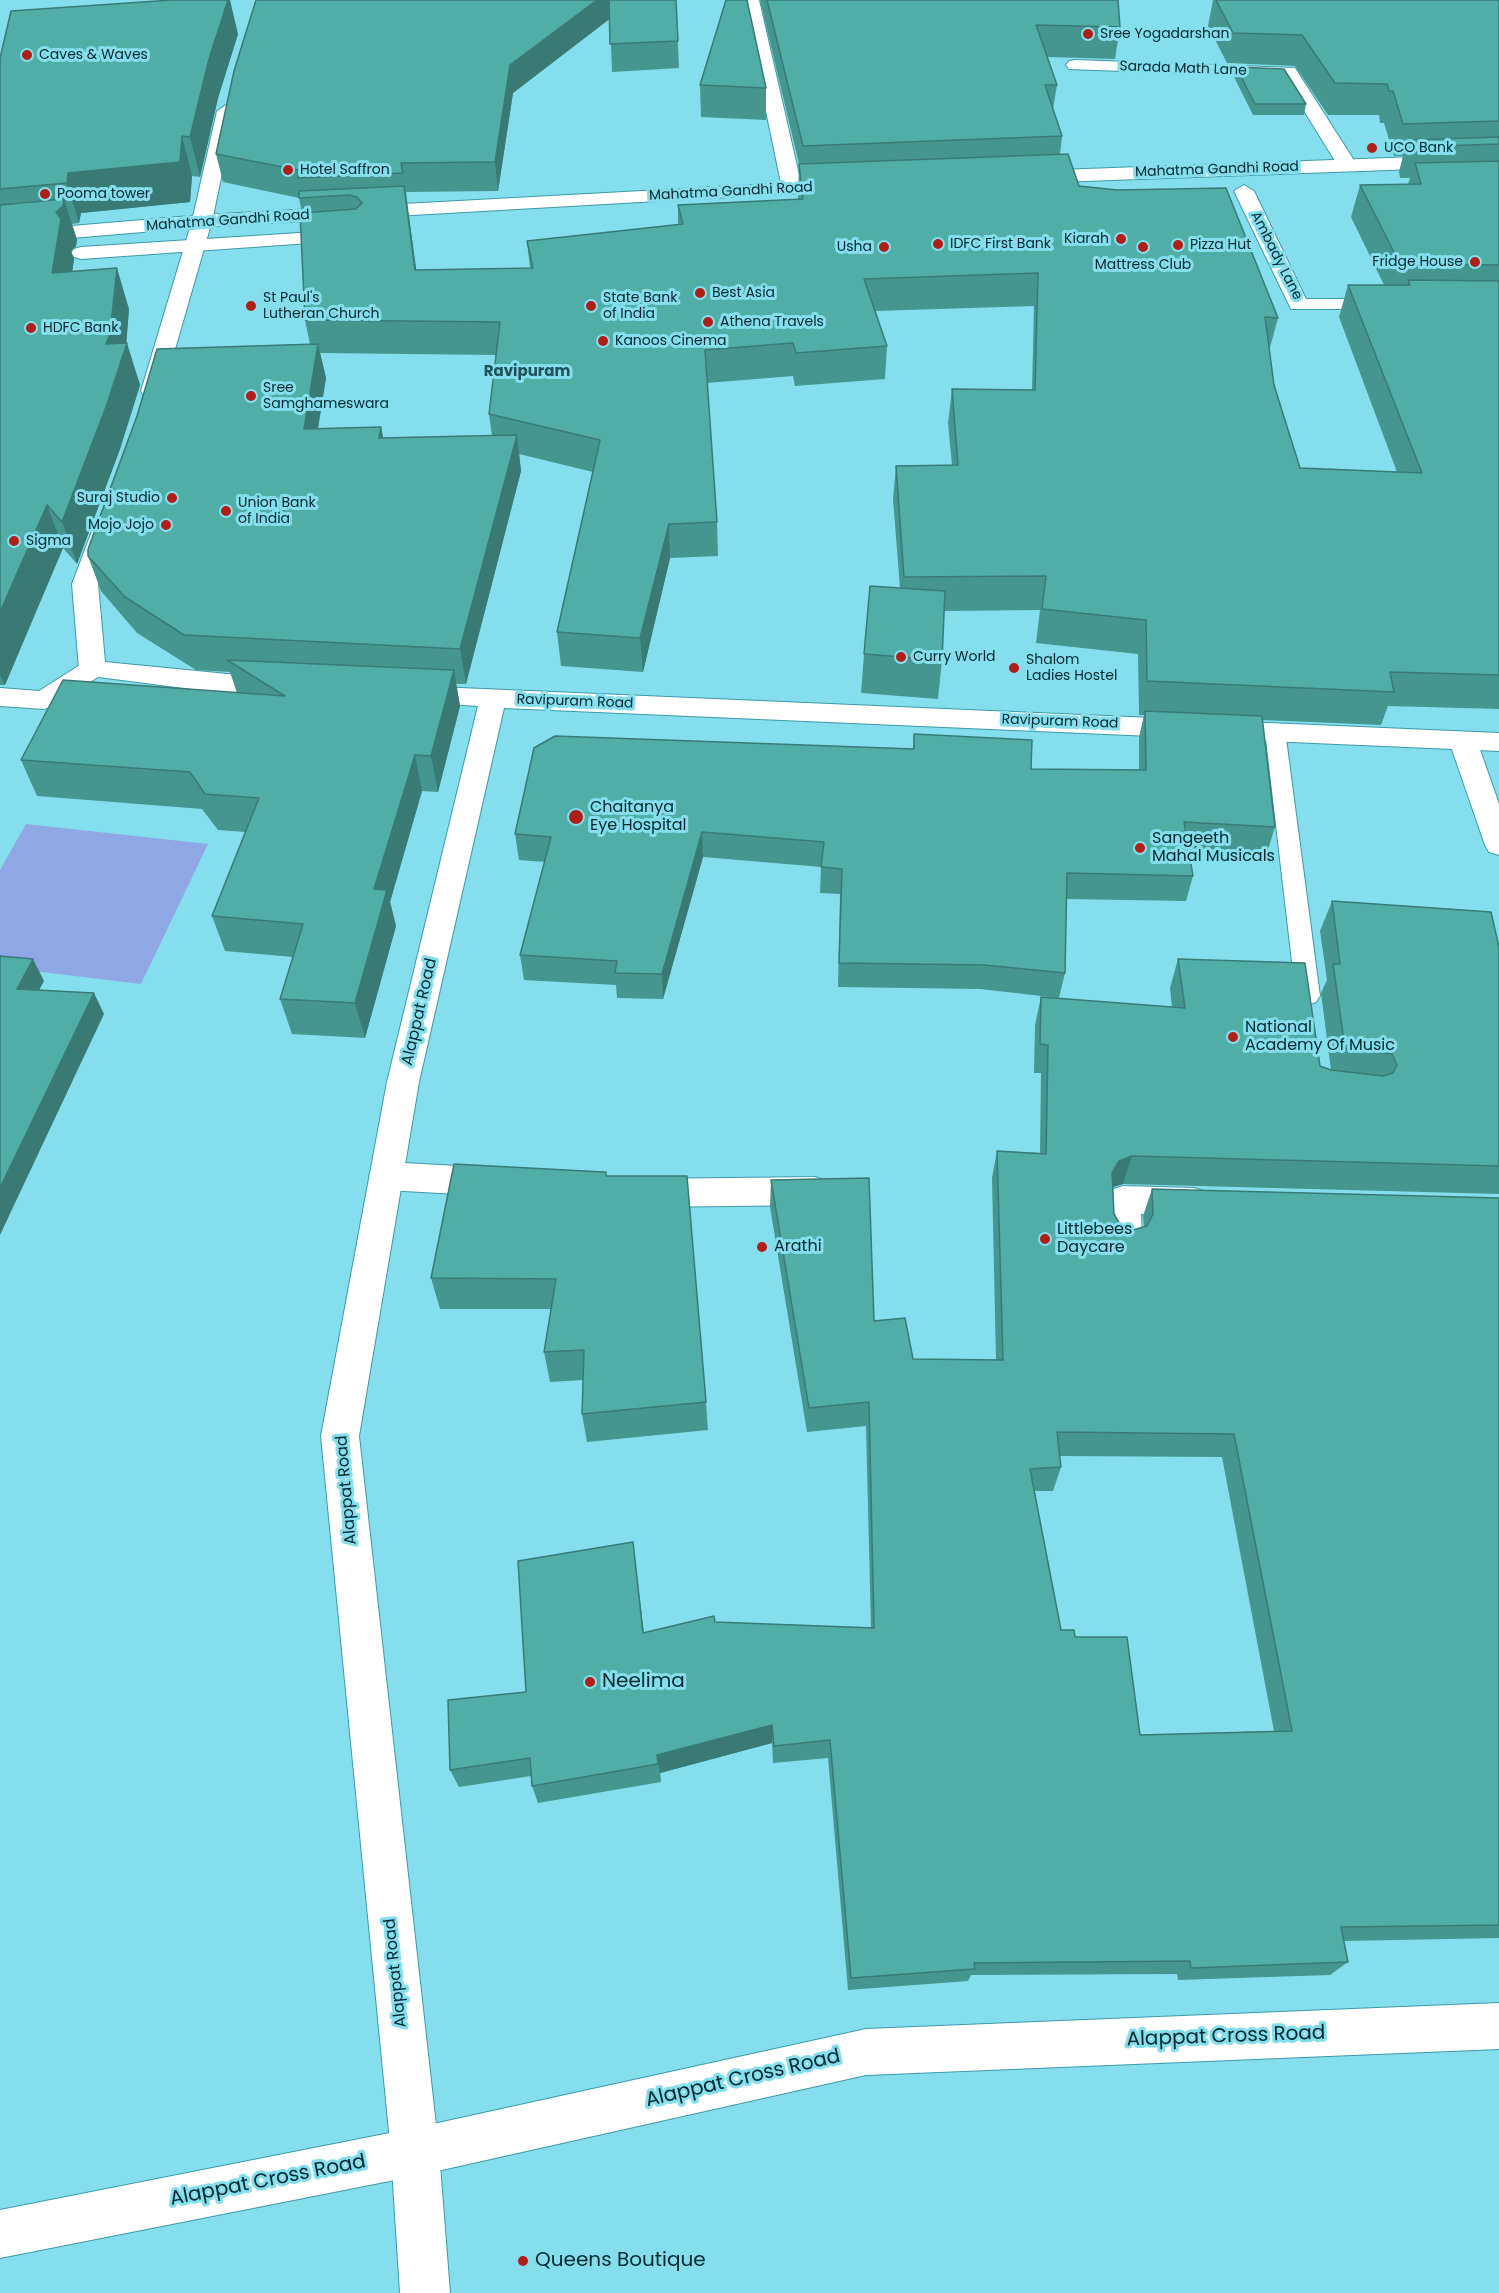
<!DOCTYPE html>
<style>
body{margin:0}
canvas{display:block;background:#84deed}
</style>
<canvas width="1499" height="2293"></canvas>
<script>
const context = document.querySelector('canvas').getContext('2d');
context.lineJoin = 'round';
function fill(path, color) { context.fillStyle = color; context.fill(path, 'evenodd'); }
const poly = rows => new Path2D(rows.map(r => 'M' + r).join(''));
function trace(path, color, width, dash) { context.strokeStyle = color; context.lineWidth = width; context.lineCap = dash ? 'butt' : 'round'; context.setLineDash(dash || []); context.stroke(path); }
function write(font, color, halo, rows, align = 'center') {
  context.font = font + ' Poppins,sans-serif'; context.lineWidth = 6; context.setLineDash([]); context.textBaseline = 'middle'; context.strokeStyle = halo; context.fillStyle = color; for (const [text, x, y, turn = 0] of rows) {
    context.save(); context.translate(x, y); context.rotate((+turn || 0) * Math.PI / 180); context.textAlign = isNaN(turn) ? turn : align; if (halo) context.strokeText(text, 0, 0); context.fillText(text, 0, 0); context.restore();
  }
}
fill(poly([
 [26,824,208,844,141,984,0,967,0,870]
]), '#90a7e5');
const lane = poly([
 [1275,724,1282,726,1285,731,1320,996,1316,1002,1308,1005,1300,1002,1296,996,1265,731,1268,726,1275,724]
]);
const street = poly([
 [743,0,759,0,802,188,799,192,792,194,782,188,743,0],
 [1075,60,1295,68,1357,165,1347,171,1340,169,1283,77,1069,69,1066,65,1069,61,1075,60],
 [1244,185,1254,191,1306,299,1386,299,1393,301,1397,305,1393,309,1291,309,1234,191,1244,185],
 [92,661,101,663,105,669,101,675,53,706,44,709,0,706,0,688,39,691,83,663,92,661],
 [1463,732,1473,735,1477,741,1499,804,1499,855,1489,852,1485,845,1449,741,1453,735,1463,732],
 [386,1162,494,1168,506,1172,511,1182,506,1192,494,1196,386,1190,374,1186,369,1176,374,1166,386,1162],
 [815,1177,827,1181,832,1191,827,1201,815,1205,644,1207,632,1203,627,1193,632,1183,644,1179,815,1177],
 [1123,1186,1194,1188,1206,1192,1211,1202,1206,1212,1194,1216,1141,1214,1142,1240,1137,1250,1125,1254,1113,1250,1108,1240,1106,1200,1111,1190,1123,1186],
 [1499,2003,1499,2049,866,2075,415,2176,0,2258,0,2210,415,2128,866,2029,1499,2003]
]);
const secondary = poly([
 [226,105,235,111,212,221,163,391,160,396,152,398,144,396,141,391,192,221,217,111,226,105],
 [107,516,116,518,119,523,98,584,105,662,278,679,287,682,291,688,287,694,278,697,230,694,83,675,79,669,72,584,95,523,98,518,107,516],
 [414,686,1499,733,1499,751,504,708,419,1082,359,1436,439,2152,450,2293,400,2293,391,2152,321,1436,387,1082,478,706,405,701,401,695,405,689,414,686]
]);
const primary = poly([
 [1499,154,1499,166,1030,183,1020,177,1030,171,1499,154],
 [844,180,854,186,851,190,202,227,0,244,0,232,202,215,844,180],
 [346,230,353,232,356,236,353,240,81,259,74,257,71,253,74,249,81,247,346,230]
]);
trace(lane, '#3c9aa8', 2);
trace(street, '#3c9aa8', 2);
trace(secondary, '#3c9aa8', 2);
trace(primary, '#3c9aa8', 2);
fill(lane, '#fff');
fill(street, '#fff');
fill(secondary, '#fff');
fill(primary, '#fff');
fill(poly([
 [676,0,679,68,612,72,610,18,513,93,498,191,406,192,416,270,530,268,527,241,678,225,678,205,798,199,799,164,760,0,1118,0,1120,27,1115,59,1047,57,1057,85,1053,109,1062,136,1060,154,1079,186,1278,318,1269,351,1274,385,1300,468,1397,472,1339,317,1348,285,1384,285,1351,217,1360,185,1408,184,1410,178,1400,178,1399,172,1403,156,1394,156,1384,123,1380,123,1379,115,1328,115,1295,66,1227,63,1208,26,1213,0,1499,0,1499,709,1388,706,1381,725,1262,720,1275,827,1267,853,1188,848,1193,876,1186,901,1066,899,1065,973,1059,998,980,989,838,987,840,894,820,893,821,867,703,857,663,999,617,998,616,985,524,980,520,955,545,862,519,860,515,834,913,749,914,734,1031,769,1139,770,1139,737,1144,715,1139,715,1138,654,1036,643,1040,610,944,611,942,660,938,699,861,693,864,654,900,588,893,499,896,466,952,465,948,423,952,389,1032,390,1034,306,875,311,887,346,885,379,795,386,793,376,707,383,717,522,718,556,670,558,643,672,561,666,557,632,593,472,519,454,521,471,466,684,456,684,460,706,438,792,422,791,390,902,396,926,365,1038,292,1034,280,999,293,957,225,951,212,916,245,832,218,830,202,809,37,796,21,760,237,693,230,672,196,670,137,633,101,591,88,556,310,344,305,320,302,213,299,198,223,182,216,154,234,71],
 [320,353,496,355,489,414,492,436,383,438,381,427,318,429,326,378],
 [238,34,218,98,200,177,192,176,190,202,81,213,79,223,72,224,77,240,76,246,71,251,74,259,72,272,129,309,126,343,140,385,120,449,77,564,63,548,5,685,0,685,0,58],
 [1236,67,1306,104,1304,115,1253,115,1234,77],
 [700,85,766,88,766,120,701,117],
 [1332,901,1499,947,1499,1194,1123,1184,1113,1187,1114,1214,1121,1226,1133,1230,1144,1227,1143,1216,1152,1189,1499,1198,1499,1938,1343,1941,1348,1962,1330,1975,1178,1980,1177,1974,971,1975,968,1981,848,1990,828,1758,773,1763,772,1743,660,1773,661,1782,538,1803,532,1786,531,1776,459,1787,450,1770,526,1692,633,1542,644,1633,715,1622,871,1628,866,1426,807,1432,770,1207,771,1180,874,1321,913,1359,996,1360,992,1178,997,1151,1040,1153,1041,1073,1034,1073,1035,1025,1041,997,1172,1007,1170,988,1178,959,1320,1066,1331,1070,1321,993,1327,980,1320,931],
 [1059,1456,1222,1457,1274,1731,1140,1735,1075,1637,1061,1630,1034,1491,1053,1491,1061,1467],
 [606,1176,706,1402,708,1430,587,1442,582,1414,583,1380,550,1382,544,1352,551,1309,440,1309,431,1278]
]), '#469690');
fill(poly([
 [228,0,230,0,238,34,218,98,200,177,190,137,209,59],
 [597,0,610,0,611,18,513,93,498,191,495,162,510,65],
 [182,136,192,176,190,202,81,213,79,223,67,183,68,173],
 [404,186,409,218,421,303,415,270],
 [64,199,77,240,76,246,71,251,74,259,66,315,52,273,56,212],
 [117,268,129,309,126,347,127,343,140,385,120,449,77,564,62,522],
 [318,344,326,378,312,464,304,429],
 [381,427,388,462,379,438],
 [517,435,521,471,466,684,460,649],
 [47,505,63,548,5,685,0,675,0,612],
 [669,524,670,558,643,672,640,638],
 [454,670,460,706,438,792,431,756],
 [415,755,422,791,390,902,396,926,365,1038,355,1003,374,889],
 [702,832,703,857,663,999,662,974],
 [33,959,44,981,28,1011,17,989],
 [94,993,104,1014,0,1235,0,1188],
 [1132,1156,1123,1184,1110,1188,1112,1173,1119,1161],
 [772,1725,772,1743,660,1773,661,1782,657,1755]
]), '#397a75');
const building = poly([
 [172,0,228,0,209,59,190,137,182,136,180,162,68,173,67,183,0,189,0,58,11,11,172,0],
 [256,0,597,0,510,65,495,162,401,163,403,173,298,178,298,170,216,154,234,71,256,0],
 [609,0,676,0,678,41,610,44,609,0],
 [726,0,747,0,766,88,700,85,726,0],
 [767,0,1118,0,1120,27,1036,25,1057,85,1045,85,1062,136,803,146,767,0],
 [1216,0,1499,0,1499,121,1403,124,1393,91,1389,91,1387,84,1335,83,1302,35,1233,33,1216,0],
 [1236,67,1284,69,1306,104,1255,104,1236,67],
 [1499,137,1499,144,1410,147,1408,140,1499,137],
 [1068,154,1079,186,1117,190,1226,188,1278,318,1265,317,1274,385,1300,468,1422,473,1348,285,1410,285,1408,280,1499,281,1499,675,1390,672,1394,692,1147,681,1146,620,1042,609,1046,576,904,577,896,466,958,465,952,389,1035,390,1038,273,864,279,887,346,796,353,793,343,705,350,717,522,669,524,640,638,557,632,600,440,489,414,500,322,305,320,300,213,356,209,362,203,357,197,349,195,299,198,299,191,404,186,415,270,533,268,527,241,683,224,678,205,803,199,799,164,1068,154],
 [1499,161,1499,265,1400,264,1360,185,1421,184,1415,163,1499,161],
 [64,199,63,206,56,212,61,219,52,273,117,268,110,334,106,344,127,343,106,407,62,522,47,505,0,612,0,205,64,199],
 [318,344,304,429,381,427,379,438,517,435,460,649,184,635,125,597,88,556,88,549,137,416,157,349,318,344],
 [870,586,945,591,942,660,864,654,870,586],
 [227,660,454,670,431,756,415,755,374,889,387,890,355,1003,280,999,303,924,212,916,259,798,205,794,190,772,21,760,63,680,285,696,227,660],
 [1145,711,1262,716,1275,827,1184,822,1193,876,1067,873,1065,973,984,965,839,963,842,869,821,867,824,842,702,832,662,974,615,973,617,961,520,955,551,837,515,834,534,748,555,736,914,749,914,734,1032,740,1031,769,1146,770,1145,711],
 [1332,901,1491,912,1499,947,1499,1166,1132,1156,1119,1161,1112,1173,1114,1214,1121,1226,1133,1230,1147,1226,1153,1214,1152,1189,1499,1198,1499,1925,1341,1927,1348,1962,1191,1968,1190,1961,974,1963,975,1969,851,1978,830,1740,774,1746,772,1725,657,1755,658,1764,532,1786,530,1758,450,1770,448,1700,526,1692,518,1561,633,1542,643,1633,714,1616,715,1622,874,1628,869,1402,809,1408,771,1180,869,1178,874,1321,905,1318,913,1359,1003,1360,997,1151,1046,1154,1048,1045,1040,1044,1041,997,1185,1008,1178,959,1305,963,1320,1066,1331,1070,1383,1076,1393,1073,1397,1065,1392,1054,1345,1048,1333,964,1340,964,1332,901],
 [1057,1432,1234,1434,1292,1731,1140,1735,1127,1637,1075,1637,1074,1630,1061,1630,1030,1469,1061,1467,1057,1432],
 [0,956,33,959,17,989,94,993,0,1188,0,956],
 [454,1164,603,1172,606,1172,606,1176,687,1176,706,1402,582,1414,584,1350,544,1352,556,1279,431,1278,454,1164]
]);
fill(building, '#51aea7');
trace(building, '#397a75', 1.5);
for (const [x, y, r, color] of [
 [1088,34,6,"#af1f18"],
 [27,55,6,"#af1f18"],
 [1372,148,6,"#af1f18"],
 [288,170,6,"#af1f18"],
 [45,194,6,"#af1f18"],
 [1121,239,6,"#af1f18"],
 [938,244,6,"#af1f18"],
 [1178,245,6,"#af1f18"],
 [884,247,6,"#af1f18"],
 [1143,247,6,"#af1f18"],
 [1475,262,6,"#af1f18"],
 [700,293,6,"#af1f18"],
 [251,306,6,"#af1f18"],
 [591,306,6,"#af1f18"],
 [708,322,6,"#af1f18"],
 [31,328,6,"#af1f18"],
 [603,341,6,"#af1f18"],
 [251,396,6,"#af1f18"],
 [172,498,6,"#af1f18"],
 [226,511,6,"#af1f18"],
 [166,525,6,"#af1f18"],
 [14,541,6,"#af1f18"],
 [901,657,6,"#af1f18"],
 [1014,668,6,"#af1f18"],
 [576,817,8,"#af1f18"],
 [1140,848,6,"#af1f18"],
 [1233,1037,6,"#af1f18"],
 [1045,1239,6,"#af1f18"],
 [762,1247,6,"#af1f18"],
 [590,1682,6,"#af1f18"],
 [523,2261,6,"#af1f18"]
]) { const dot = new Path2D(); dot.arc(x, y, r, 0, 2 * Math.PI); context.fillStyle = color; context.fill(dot); trace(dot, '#84deed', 2); }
write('14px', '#00282e', '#84deed', [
 ["Sree Yogadarshan",1100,34],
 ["Caves & Waves",39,55],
 ["UCO Bank",1384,148],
 ["Hotel Saffron",300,170],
 ["Pooma tower",57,194],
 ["Kiarah",1109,239,"right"],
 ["IDFC First Bank",950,244],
 ["Pizza Hut",1190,245],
 ["Usha",872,247,"right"],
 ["Fridge House",1463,262,"right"],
 ["Mattress Club",1143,265,"center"],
 ["Best Asia",712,293],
 ["St Paul's",263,298],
 ["Lutheran Church",263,314],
 ["State Bank",603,298],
 ["of India",603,314],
 ["Athena Travels",720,322],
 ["HDFC Bank",43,328],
 ["Kanoos Cinema",615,341],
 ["Sree",263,388],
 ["Samghameswara",263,404],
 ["Suraj Studio",160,498,"right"],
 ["Union Bank",238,503],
 ["of India",238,519],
 ["Mojo Jojo",154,525,"right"],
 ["Sigma",26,541],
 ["Curry World",913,657],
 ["Shalom",1026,660],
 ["Ladies Hostel",1026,676]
], 'left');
write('14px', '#00282e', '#84deed', [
 ["Sarada Math Lane",1183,69,2],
 ["Mahatma Gandhi Road",1217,170,-2],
 ["Mahatma Gandhi Road",731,192,-3],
 ["Mahatma Gandhi Road",228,221,-4],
 ["Ambady Lane",1276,256,63],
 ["Ravipuram Road",575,702,2],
 ["Ravipuram Road",1060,722,2]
]);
write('bold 15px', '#215159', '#84deed', [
 ["Ravipuram",527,372]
]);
write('16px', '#00282e', '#84deed', [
 ["Chaitanya",590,808],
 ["Eye Hospital",590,826],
 ["Sangeeth",1152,839],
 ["Mahal Musicals",1152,857],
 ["National",1245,1028],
 ["Academy Of Music",1245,1046],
 ["Littlebees",1057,1230],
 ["Daycare",1057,1248],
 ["Arathi",774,1247]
], 'left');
write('16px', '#00282e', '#84deed', [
 ["Alappat Road",420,1012,-77],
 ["Alappat Road",347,1490,-95],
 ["Alappat Road",396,1973,-96]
]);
write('20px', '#00282e', '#84deed', [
 ["Neelima",602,1682],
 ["Queens Boutique",535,2261]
], 'left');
write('20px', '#00282e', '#84deed', [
 ["Alappat Cross Road",1226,2037,-2],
 ["Alappat Cross Road",743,2079,-13],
 ["Alappat Cross Road",268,2181,-11]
]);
</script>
